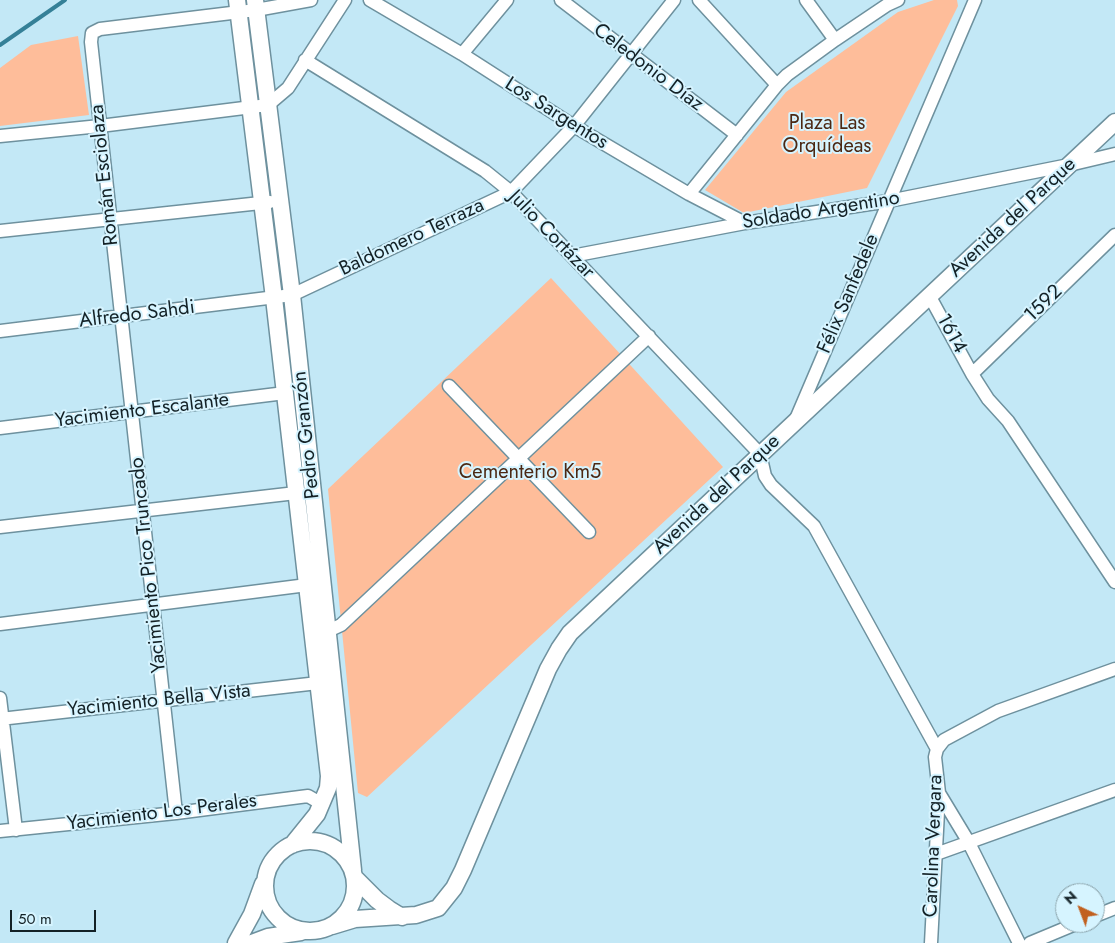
<!DOCTYPE html>
<meta charset="utf-8">
<style>
body{margin:0}
#map{position:relative;width:1115px;height:943px;overflow:hidden;background:#c3e8f6;font-family:Jost,sans-serif}
canvas{display:block}
.north{position:absolute;left:1055px;top:883px;width:50px;height:50px;box-sizing:border-box;background:#d6f4ff;border:1px solid #88a0a8;border-radius:50%;rotate:317deg;font-size:14px;font-weight:700;line-height:20px;text-align:center;color:#132126}
.north::after{content:'';display:block;margin:auto;width:18px;height:22px;background:#c1601f;clip-path:polygon(50% 0,100% 100%,50% 72%,0 100%)}
.scale{position:absolute;left:10px;top:910px;width:86px;height:22px;box-sizing:border-box;border:2px solid #132126;border-top:0;padding-left:6px;font-size:15px;line-height:18px;white-space:nowrap;color:#132126;-webkit-text-stroke:4px #d6f4ff;paint-order:stroke}
</style>
<div id="map">
<canvas width="1115" height="943"></canvas>
<div class="north">N</div>
<div class="scale">50 m</div>
</div>
<script>
const context = document.querySelector('canvas').getContext('2d');
context.lineJoin = 'round';
function fill(path, color) { context.fillStyle = color; context.fill(path, 'evenodd'); }
const poly = rows => new Path2D(rows.map(r => 'M' + r).join(''));
function trace(path, color, width, dash) { context.strokeStyle = color; context.lineWidth = width; context.lineCap = dash ? 'butt' : 'round'; context.setLineDash(dash || []); context.stroke(path); }
function write(font, color, halo, rows, align = 'center') {
  context.font = font + ' Jost,sans-serif'; context.lineWidth = 4; context.setLineDash([]); context.textBaseline = 'middle'; context.strokeStyle = halo; context.fillStyle = color; for (const [text, x, y, turn = 0] of rows) {
    context.save(); context.translate(x, y); context.rotate((+turn || 0) * Math.PI / 180); context.textAlign = isNaN(turn) ? turn : align; if (halo) context.strokeText(text, 0, 0); context.fillText(text, 0, 0); context.restore();
  }
}
fill(poly([
 [934,0,957,0,958,6,867,188,744,213,705,190,786,92,898,12],
 [78,36,89,115,0,126,0,68,31,45],
 [551,278,723,467,367,797,358,793,328,489]
]), '#febd9a');
trace(poly([
 [0,45,65,0]
]), '#358097', 4);
const minor = poly([
 [370,0,462,54,574,126,689,194,745,223],
 [561,0,737,135],
 [699,0,777,85],
 [806,0,835,40],
 [462,54,507,0],
 [305,60,485,171,511,192,760,454,765,476,771,485,814,526,937,749],
 [0,136,100,126,268,105,288,88,345,0],
 [689,194,777,85,787,75,835,40,887,5,898,0],
 [0,231,270,202],
 [572,256,745,223,889,201,1069,165,1115,154],
 [929,295,972,374,988,399,1008,421,1115,582],
 [0,331,292,295,511,192,574,126,674,0],
 [972,374,1115,235],
 [449,386,589,532],
 [796,419,975,0],
 [0,428,285,393],
 [0,527,296,493],
 [0,624,307,585],
 [320,632,328,631,341,625,649,336],
 [0,698,16,830],
 [0,719,318,683],
 [937,749,944,740,998,711,1115,669],
 [939,793,968,841,1019,943],
 [176,813,91,42,92,33,100,29,256,10,311,0],
 [0,831,176,813,308,796,322,804],
 [936,854,1115,790],
 [1095,916,1115,908],
 [931,943,939,793,935,757,937,749],
 [1030,943,1078,923]
]);
const major = poly([
 [237,0,274,298,329,776,328,788,317,814,292,845],
 [255,0,292,295,353,870],
 '265 886a45 45 0 1 1 90 0a45 45 0 1 1-90 0Z',
 [355,878,377,900,389,909,402,917],
 [332,926,355,919,416,915,438,908,454,888,463,870,548,669,559,649,570,633,1115,122],
 [236,943,252,914,263,884],
 [252,943,268,937,301,932]
]);
trace(minor, '#6e919e', 15);
trace(major, '#6e919e', 19);
trace(minor, '#fff', 12);
trace(major, '#fff', 16);
write('20px', '#132126', '#d6f4ff', [
 ["Celedonio Díaz",648,68,37],
 ["Los Sargentos",556,114,32],
 ["Román Esciolaza",105,175,-96],
 ["Soldado Argentino",821,211,-9],
 ["Avenida del Parque",1013,218,-43],
 ["Julio Cortázar",551,235,46],
 ["Baldomero Terraza",412,238,-25],
 ["Félix Sanfedele",849,294,-67],
 ["1592",1044,304,-44],
 ["Alfredo Sahdi",137,315,-7],
 ["1614",951,334,61],
 ["Yacimiento Escalante",142,411,-7],
 ["Pedro Granzón",307,435,-96],
 ["Avenida del Parque",717,495,-43],
 ["Yacimiento Pico Truncado",149,565,-96],
 ["Yacimiento Bella Vista",159,701,-6],
 ["Yacimiento Los Perales",162,813,-7],
 ["Carolina Vergara",934,846,-88]
]);
write('20px', '#4c2813', '#d6f4ff', [
 ["Plaza Las",827,124],
 ["Orquídeas",827,147],
 ["Cementerio Km5",530,473]
]);
</script>
